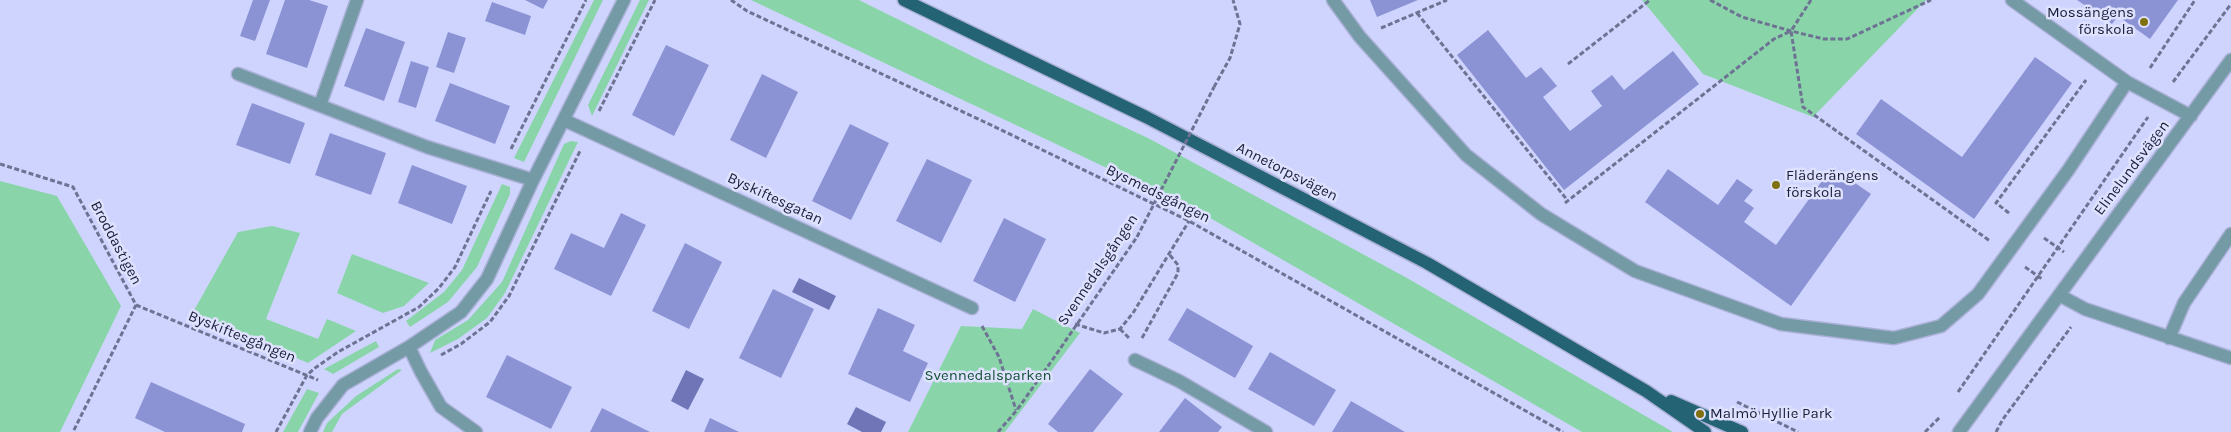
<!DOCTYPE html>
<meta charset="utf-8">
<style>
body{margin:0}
canvas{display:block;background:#ced4fe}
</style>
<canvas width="2231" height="432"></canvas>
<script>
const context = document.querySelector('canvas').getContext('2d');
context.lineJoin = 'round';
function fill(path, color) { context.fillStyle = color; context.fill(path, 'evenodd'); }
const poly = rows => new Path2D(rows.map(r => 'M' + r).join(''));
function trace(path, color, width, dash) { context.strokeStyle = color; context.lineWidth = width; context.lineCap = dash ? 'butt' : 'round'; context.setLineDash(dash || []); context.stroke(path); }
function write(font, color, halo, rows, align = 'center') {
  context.font = font + ' Karla,sans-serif'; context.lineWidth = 5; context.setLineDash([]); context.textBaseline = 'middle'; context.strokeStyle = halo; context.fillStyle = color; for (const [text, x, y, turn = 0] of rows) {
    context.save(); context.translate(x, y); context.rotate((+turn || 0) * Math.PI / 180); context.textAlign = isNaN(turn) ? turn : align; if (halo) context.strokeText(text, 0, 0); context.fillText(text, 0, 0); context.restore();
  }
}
fill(poly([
 [594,0,603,0,524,162,514,158],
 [640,0,649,0,592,116,588,105],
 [751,0,859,0,986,63,1148,138,1407,278,1673,432,1582,432,1198,211],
 [1642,0,1926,0,1813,117,1703,74],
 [571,141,578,142,505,293,487,318,458,339,430,353,435,340,468,320,502,282,564,144],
 [0,181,57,196,121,306,60,432,0,432],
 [502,184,510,187,510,194,477,267,448,302,410,327,406,321,444,292,462,270],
 [272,226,300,233,266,319,318,339,327,319,356,331,308,363,192,314,238,232],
 [352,254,429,283,404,306,383,313,337,293],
 [1033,309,1080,333,1005,432,908,432,961,326,1022,329],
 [376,341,379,347,333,374,324,369],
 [398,369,402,370,342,414,332,432,323,432,327,423,356,396],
 [307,389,319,393,298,432,283,432]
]), '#89d5a9');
fill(poly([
 [799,278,836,296,829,310,792,292],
 [686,370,704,379,688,410,671,401],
 [856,407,886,422,881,432,862,432,847,424]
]), '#6f75b7');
fill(poly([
 [253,0,270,0,255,41,240,36],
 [285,0,309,0,328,6,307,68,266,54],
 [525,0,548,0,543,9],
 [1370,0,1418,0,1377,17],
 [2077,0,2178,0,2150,39,2118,16,2112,24],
 [492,2,531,16,525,35,485,21],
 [366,28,405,42,384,101,344,86],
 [1488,30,1526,78,1541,67,1557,86,1543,97,1570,131,1602,106,1591,91,1612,75,1624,90,1673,51,1699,84,1564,190,1457,55],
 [448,32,466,38,454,73,436,67],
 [666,45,709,65,674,136,632,115],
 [2035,57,2072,83,1974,219,1856,134,1881,99,1962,157],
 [411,61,429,67,416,108,398,102],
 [762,74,798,92,766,158,730,140],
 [450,83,510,106,495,144,435,121],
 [252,103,305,123,290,164,236,145],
 [850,124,889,143,851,220,812,201],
 [330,133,386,153,371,195,315,175],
 [927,159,972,180,941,243,896,221],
 [412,165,467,186,452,224,398,203],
 [1832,167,1871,194,1791,306,1645,202,1668,169,1718,205,1737,179,1753,190,1744,201,1754,208,1744,222,1776,245],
 [621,213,646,225,611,296,554,269,571,233,604,248],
 [1004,218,1046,239,1015,302,973,281],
 [685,243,722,262,689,329,652,311],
 [773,289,814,309,781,378,739,358],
 [878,308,915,325,903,351,928,363,910,402,848,374],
 [1187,308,1253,346,1235,378,1168,340],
 [1270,352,1336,390,1314,426,1248,389],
 [507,355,572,387,551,429,486,397],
 [1090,369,1123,394,1093,432,1058,432,1048,424],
 [151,382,245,424,242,432,165,432,135,418],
 [1185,398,1222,427,1218,432,1159,432],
 [1351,401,1405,432,1332,432],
 [602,408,650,432,590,432],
 [710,418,739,432,704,432]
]), '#8b93d5');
const minor = poly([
 [1333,0,1360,37,1466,155,1541,214,1635,271,1781,324,1894,338,1941,326,1978,294,2069,169,2127,82],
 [2012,0,2127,82,2191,116],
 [238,74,427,147,533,180],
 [320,105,357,0],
 [564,120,972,308],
 [2059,295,2085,309,2231,358],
 [2169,338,2184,303,2231,234],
 [409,347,421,372,441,407,476,432],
 [1135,360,1179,381,1266,432],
 [310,432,317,418,343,385,409,347,461,312,487,279,533,180,624,0],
 [1959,432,2231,60]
]);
const major = poly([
 [904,0,1146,117,1427,263,1646,391,1705,432],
 [1671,401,1742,432]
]);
trace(minor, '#aab0d6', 15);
trace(major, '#aab0d6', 15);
trace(poly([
 [731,0,747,11,991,125,1189,221,1563,432],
 [1710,0,1742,17,1791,31,1824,39,1847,39,1931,0],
 [1811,0,1791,31,1803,107,1990,241],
 [1417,13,1568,201],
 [1381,28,1447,0],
 [1568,64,1650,0],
 [2150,68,2195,0],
 [2173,82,2231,4],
 [1214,87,1230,58,1240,24,1233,0],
 [599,111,655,0],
 [511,149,586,0],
 [0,164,73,187,136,305,73,432],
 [1565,203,1774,39,1791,31],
 [2009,213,1996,203,2086,80],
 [2044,238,2064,252],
 [2025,267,2042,279],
 [136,305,318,380],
 [1075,324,1104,333,1120,329,1133,313,1189,221],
 [982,326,999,357,1016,410],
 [1120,329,1130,339],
 [1142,338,1178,273,1178,265,1169,254],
 [441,355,461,344,490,322,509,296,580,151],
 [1958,392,2148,117],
 [1737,402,1798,432],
 [276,432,307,375,315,368,338,352,419,307,439,288,455,267,491,191],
 [998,432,1017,410,1053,359,1137,237],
 [1925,432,1940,417],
 [1996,432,2003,419,2071,327]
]), '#6e7293', 3, [5, 2.5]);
trace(minor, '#739aa5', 12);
trace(major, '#246374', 12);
trace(poly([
 [1137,237,1214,87]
]), '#6e7293', 3, [5, 2.5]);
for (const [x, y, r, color] of [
 [2144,22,5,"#81700f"],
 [1776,185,5,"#81700f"],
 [1700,414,5,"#81700f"]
]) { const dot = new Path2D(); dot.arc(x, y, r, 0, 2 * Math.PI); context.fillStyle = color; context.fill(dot); trace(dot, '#dee2ff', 2); }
write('15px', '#1c1e38', '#dee2ff', [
 ["Mossängens",2134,13,"right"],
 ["förskola",2134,30,"right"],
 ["Fläderängens",1786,176],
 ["förskola",1786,193],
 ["Malmö Hyllie Park",1710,414]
], 'left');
write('15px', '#1c1e38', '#dee2ff', [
 ["Elinelundsvägen",2132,168,-53],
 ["Annetorpsvägen",1287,172,27],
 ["Bysmedsgången",1158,194,26],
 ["Byskiftesgatan",775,199,25],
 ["Broddastigen",116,243,62],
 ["Svennedalsgången",1098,270,-56],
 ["Byskiftesgången",242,337,22]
]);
write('15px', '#135033', '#dee2ff', [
 ["Svennedalsparken",988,376]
]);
</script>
